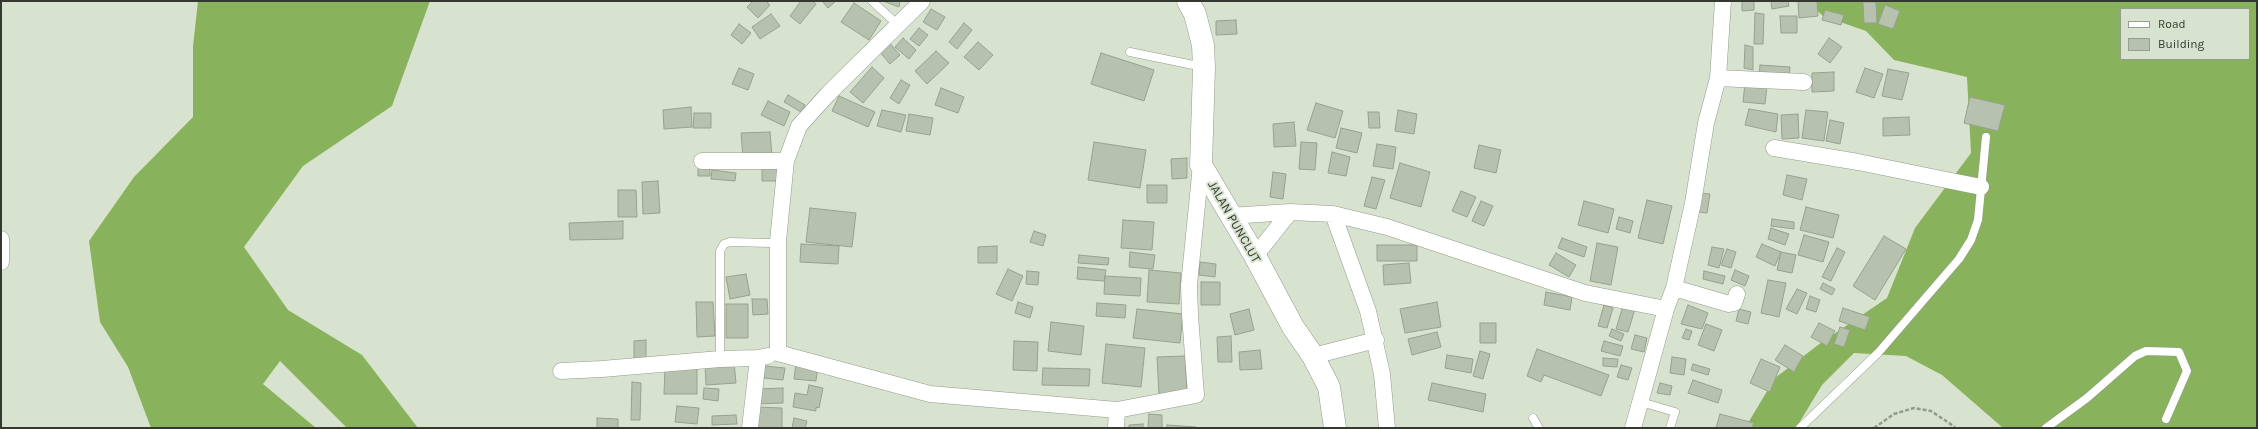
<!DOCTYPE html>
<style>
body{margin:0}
#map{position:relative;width:2258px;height:429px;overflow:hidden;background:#d8e3cf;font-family:Karla,sans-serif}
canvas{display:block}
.frame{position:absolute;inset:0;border:2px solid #343830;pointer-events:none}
.legend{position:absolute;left:2120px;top:8px;width:130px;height:52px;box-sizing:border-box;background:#d8e3cf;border:1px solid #969f8f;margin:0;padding:5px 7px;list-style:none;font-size:12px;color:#343830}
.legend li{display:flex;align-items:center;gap:8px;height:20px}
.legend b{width:20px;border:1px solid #969f8f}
</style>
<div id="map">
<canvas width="2258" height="429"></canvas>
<div class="frame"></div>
<ul class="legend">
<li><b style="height:5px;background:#fff"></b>Road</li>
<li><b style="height:11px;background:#b7c2ae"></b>Building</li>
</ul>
</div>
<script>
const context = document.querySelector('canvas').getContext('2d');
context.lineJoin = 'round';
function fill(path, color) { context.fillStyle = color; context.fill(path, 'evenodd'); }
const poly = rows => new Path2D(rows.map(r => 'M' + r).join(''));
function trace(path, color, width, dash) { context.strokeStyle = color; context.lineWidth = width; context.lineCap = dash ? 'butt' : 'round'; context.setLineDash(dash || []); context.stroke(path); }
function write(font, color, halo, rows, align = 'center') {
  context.font = font + ' Karla,sans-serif'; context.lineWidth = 4; context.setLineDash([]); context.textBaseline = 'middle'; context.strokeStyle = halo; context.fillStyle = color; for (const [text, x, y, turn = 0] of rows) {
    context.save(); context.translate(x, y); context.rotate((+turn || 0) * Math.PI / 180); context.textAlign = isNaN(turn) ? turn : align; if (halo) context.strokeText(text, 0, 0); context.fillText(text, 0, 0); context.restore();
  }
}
fill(poly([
 [198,1,430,1,392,106,303,166,244,247,288,310,362,355,418,428,347,428,280,361,263,384,316,428,151,428,128,367,100,322,89,241,134,177,193,117,193,46],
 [1807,1,2257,1,2257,428,2003,428,1942,375,1906,356,1854,353,1822,385,1796,428,1745,428,1775,378,1818,345,1887,298,1915,228,1971,153,1967,77,1894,60,1866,31,1823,16],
 [2121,9,2249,9,2249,59,2121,59]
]), '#88b35c');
const building = poly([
 [753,1,766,1,770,5,758,18,747,7,753,1],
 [801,1,813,1,816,4,800,24,790,16,801,1],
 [822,1,836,1,828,8,822,1],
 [883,1,900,1,899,7,883,1],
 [1742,1,1754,1,1754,10,1742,11,1742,1],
 [1771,1,1788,1,1789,6,1772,9,1771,1],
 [1798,1,1817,1,1818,16,1799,18,1798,1],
 [1863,2,1876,2,1877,23,1864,23,1863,2],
 [854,3,881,21,869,40,841,22,854,3],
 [1885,5,1900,11,1893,29,1878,24,1885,5],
 [931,9,945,17,937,30,923,22,931,9],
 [1825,10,1844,15,1841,25,1822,20,1825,10],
 [1755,13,1764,14,1763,44,1754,44,1755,13],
 [771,14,780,26,760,39,752,27,771,14],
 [1780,16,1797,16,1797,33,1781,33,1780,16],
 [1236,20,1237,34,1216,35,1216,21,1236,20],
 [964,23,972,30,957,49,949,42,964,23],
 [739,24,751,33,742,44,731,35,739,24],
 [919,28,928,35,919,46,910,39,919,28],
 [903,38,916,50,909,59,895,47,903,38],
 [1829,38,1842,47,1830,63,1818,54,1829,38],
 [888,41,900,55,890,64,878,50,888,41],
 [978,42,993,55,979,70,964,57,978,42],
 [1745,45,1753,47,1753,70,1744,68,1745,45],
 [936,51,949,63,927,84,915,71,936,51],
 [1101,53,1154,70,1144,101,1091,84,1101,53],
 [1760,65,1790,67,1789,80,1759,77,1760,65],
 [872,67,884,78,863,103,850,92,872,67],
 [739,68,754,74,748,90,732,84,739,68],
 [1865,68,1883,74,1874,98,1856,92,1865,68],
 [1888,69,1909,73,1902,100,1882,96,1888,69],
 [1834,72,1834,91,1812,92,1812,73,1834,72],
 [901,80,910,85,899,104,890,98,901,80],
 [1745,83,1767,86,1765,104,1743,102,1745,83],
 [941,88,964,97,958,113,935,105,941,88],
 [788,95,805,105,801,112,784,102,788,95],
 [839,96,875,112,868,127,832,111,839,96],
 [1970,97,2005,105,1998,131,1964,123,1970,97],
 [768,101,790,112,784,126,761,115,768,101],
 [1316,103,1343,111,1335,138,1307,130,1316,103],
 [691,107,692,127,664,129,663,110,691,107],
 [1749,109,1778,114,1776,132,1745,125,1749,109],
 [882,110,906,115,901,132,877,126,882,110],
 [1398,110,1417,114,1414,134,1395,131,1398,110],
 [1806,110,1828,112,1824,141,1802,138,1806,110],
 [1368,112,1379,112,1380,128,1369,128,1368,112],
 [694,113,711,113,711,128,693,128,694,113],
 [909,114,933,118,930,135,906,131,909,114],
 [1798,114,1799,138,1782,139,1781,115,1798,114],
 [1909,117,1910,135,1883,136,1883,118,1909,117],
 [1830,120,1844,123,1840,144,1826,141,1830,120],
 [1294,122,1296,146,1274,147,1273,124,1294,122],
 [1341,128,1362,133,1357,153,1336,148,1341,128],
 [770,132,772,156,743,158,741,133,770,132],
 [1094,142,1146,150,1140,188,1088,180,1094,142],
 [1301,142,1317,143,1315,170,1299,169,1301,142],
 [1377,144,1396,147,1393,169,1373,166,1377,144],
 [1479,145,1501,150,1496,173,1474,168,1479,145],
 [1332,152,1350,157,1346,176,1328,173,1332,152],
 [1187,158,1187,178,1172,179,1171,159,1187,158],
 [1400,163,1430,172,1421,207,1390,198,1400,163],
 [762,164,779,164,779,181,762,181,762,164],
 [698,167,710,167,710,176,698,176,698,167],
 [712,170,736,173,735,181,711,179,712,170],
 [1273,172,1286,174,1283,199,1270,197,1273,172],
 [1787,175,1807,179,1802,200,1783,195,1787,175],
 [1372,177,1385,180,1376,209,1364,206,1372,177],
 [658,181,660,213,643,214,642,182,658,181],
 [1147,185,1167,185,1167,203,1147,203,1147,185],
 [618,190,636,190,637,217,618,217,618,190],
 [1461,191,1476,197,1467,217,1452,211,1461,191],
 [1701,193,1710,194,1707,213,1699,212,1701,193],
 [1647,200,1672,206,1663,244,1638,238,1647,200],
 [1481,201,1493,206,1484,226,1472,221,1481,201],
 [1584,201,1614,209,1608,233,1578,225,1584,201],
 [1806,207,1839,215,1833,238,1800,230,1806,207],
 [810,208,856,213,852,247,806,242,810,208],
 [1619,217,1633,221,1630,233,1616,229,1619,217],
 [1772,219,1794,222,1794,229,1771,226,1772,219],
 [1123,220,1154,222,1152,250,1121,248,1123,220],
 [623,221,623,239,570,240,569,223,623,221],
 [1771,228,1789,234,1785,245,1768,239,1771,228],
 [1034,231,1046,235,1043,246,1030,242,1034,231],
 [1804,235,1829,242,1823,262,1798,255,1804,235],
 [1884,236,1906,249,1875,300,1853,286,1884,236],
 [1562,238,1587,247,1584,257,1558,248,1562,238],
 [1597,243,1618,247,1611,285,1590,281,1597,243],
 [801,244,839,246,838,264,800,262,801,244],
 [1762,244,1781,252,1775,266,1756,257,1762,244],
 [1377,245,1417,245,1417,261,1377,261,1377,245],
 [997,246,997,263,978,263,978,247,997,246],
 [1712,247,1724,249,1719,268,1708,265,1712,247],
 [1837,248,1845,252,1831,281,1822,277,1837,248],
 [1727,249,1736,252,1731,268,1721,265,1727,249],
 [1130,252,1155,255,1153,269,1129,267,1130,252],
 [1781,252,1796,255,1792,273,1777,270,1781,252],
 [1556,253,1576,265,1569,277,1549,265,1556,253],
 [1079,255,1109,258,1108,265,1078,263,1079,255],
 [1200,262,1216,264,1215,277,1199,275,1200,262],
 [1409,263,1411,283,1384,285,1383,265,1409,263],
 [1078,267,1106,270,1104,281,1077,279,1078,267],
 [1008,269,1023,276,1012,301,996,294,1008,269],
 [1149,270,1181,273,1179,304,1147,302,1149,270],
 [1735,270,1749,276,1745,286,1731,280,1735,270],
 [1027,271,1039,272,1038,285,1026,284,1027,271],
 [1704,271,1725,276,1723,284,1703,279,1704,271],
 [746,274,750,295,730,299,726,277,746,274],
 [1105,276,1141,278,1140,296,1104,294,1105,276],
 [1768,280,1786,283,1779,317,1761,313,1768,280],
 [1201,282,1220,282,1220,305,1201,305,1201,282],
 [1823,283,1835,289,1832,295,1820,289,1823,283],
 [1797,289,1807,293,1797,314,1786,309,1797,289],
 [1546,292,1572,297,1570,310,1544,305,1546,292],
 [1810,296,1820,300,1816,312,1806,309,1810,296],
 [752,299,767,299,768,314,753,315,752,299],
 [696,302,713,302,715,336,697,337,696,302],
 [1018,302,1033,307,1030,318,1015,313,1018,302],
 [1437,302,1441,327,1405,333,1400,309,1437,302],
 [1097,303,1126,305,1125,318,1096,316,1097,303],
 [726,304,748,304,748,338,726,338,726,304],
 [1604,305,1613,308,1607,328,1598,326,1604,305],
 [1688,305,1708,313,1702,329,1681,324,1688,305],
 [1623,306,1635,309,1628,332,1616,329,1623,306],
 [1843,308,1870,317,1865,330,1839,321,1843,308],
 [1137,309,1183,314,1180,343,1133,338,1137,309],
 [1249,309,1254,330,1235,335,1230,314,1249,309],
 [1739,309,1751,312,1748,324,1736,321,1739,309],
 [1051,322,1084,326,1081,355,1048,351,1051,322],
 [1480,323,1496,323,1496,343,1480,343,1480,323],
 [1819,323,1835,331,1827,346,1811,337,1819,323],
 [1706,324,1722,330,1714,351,1698,345,1706,324],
 [1840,327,1850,330,1844,347,1834,344,1840,327],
 [1612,329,1624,334,1621,341,1609,336,1612,329],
 [1686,329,1692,331,1689,340,1682,338,1686,329],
 [1437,332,1441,347,1412,355,1408,339,1437,332],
 [1635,335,1647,338,1644,352,1631,349,1635,335],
 [1231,336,1232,362,1218,362,1217,337,1231,336],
 [646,340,646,361,634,361,634,341,646,340],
 [1014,341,1038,342,1037,371,1013,370,1014,341],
 [1604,341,1623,346,1620,356,1601,351,1604,341],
 [1106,344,1145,348,1141,387,1102,383,1106,344],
 [1785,345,1803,356,1794,372,1775,360,1785,345],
 [1537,349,1609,375,1601,396,1544,375,1541,382,1527,376,1537,349],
 [1260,350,1262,369,1240,370,1239,352,1260,350],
 [1480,351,1490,354,1483,379,1473,376,1480,351],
 [1447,355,1473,359,1471,373,1445,368,1447,355],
 [1185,356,1187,393,1159,394,1157,357,1185,356],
 [1672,357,1686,359,1684,375,1670,373,1672,357],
 [1603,358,1618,359,1617,367,1603,366,1603,358],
 [1761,359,1780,367,1770,392,1750,383,1761,359],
 [734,362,736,383,706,385,705,364,734,362],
 [796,363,818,366,816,381,794,379,796,363],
 [1693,364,1710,369,1708,375,1691,370,1693,364],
 [1621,365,1632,368,1628,380,1617,377,1621,365],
 [765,366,785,368,783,380,764,378,765,366],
 [1043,368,1090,369,1089,386,1042,385,1043,368],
 [665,369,697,369,697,394,664,394,665,369],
 [1693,380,1722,390,1718,403,1688,393,1693,380],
 [632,382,641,383,640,420,631,420,632,382],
 [1432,383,1486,394,1483,412,1428,400,1432,383],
 [1660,383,1672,386,1670,395,1657,393,1660,383],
 [809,385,823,388,819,408,816,407,816,411,793,407,795,393,807,395,809,385],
 [704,388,719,389,718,401,703,399,704,388],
 [783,388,783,403,757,404,757,389,783,388],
 [677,406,699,408,697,424,675,422,677,406],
 [758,407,782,408,782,428,757,428,758,407],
 [1149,414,1162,415,1162,428,1148,428,1149,414],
 [1720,414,1754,423,1752,428,1716,428,1720,414],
 [736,415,737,424,712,425,712,416,736,415],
 [597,418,618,419,618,428,597,428,597,418],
 [794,418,807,421,805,428,792,428,794,418],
 [1143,424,1143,428,1129,428,1129,425,1143,424],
 [1167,425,1196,427,1196,428,1167,428,1167,425]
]);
fill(building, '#b7c2ae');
trace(building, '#97a18e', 1);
const lane = poly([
 [872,1,898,25],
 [1130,52,1203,67],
 [720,359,720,251,724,244,730,242,771,243,778,241],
 [1641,402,1675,412,1670,428],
 [1533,418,1539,428],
 [1800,428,1878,353,1959,259,1971,240,1978,220,1986,137],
 [2046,428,2087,398,2135,356,2146,351,2179,352,2187,371,2166,419]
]);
const street = poly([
 [922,1,828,94,799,126,786,161,778,241,778,353,930,394,1117,410,1196,395,1190,315,1189,285,1201,165],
 [1718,78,1804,82],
 [1774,148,1858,162,1981,187],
 [702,161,786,161],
 [1333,214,1368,311,1382,374,1387,428],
 [1230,216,1290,212,1333,214,1387,227,1585,293,1666,309],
 [1,239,1,262],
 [1255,256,1290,212],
 [1674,288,1729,304,1734,303,1737,294],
 [1313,356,1376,340],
 [561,371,602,369,720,359,758,358],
 [750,428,758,358,768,356],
 [1116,428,1117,410],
 [1633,428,1666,309,1674,288,1693,203,1706,123,1718,78,1723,1]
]);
const secondary = poly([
 [1188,1,1195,14,1203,45,1204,68,1201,165,1255,256,1293,327,1313,356,1329,387,1335,428]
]);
trace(lane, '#919b89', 9);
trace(street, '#919b89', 17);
trace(secondary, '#919b89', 23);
trace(poly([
 [1874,428,1894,414,1914,408,1931,411,1955,427]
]), '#949c8d', 2.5, [4, 2]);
trace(lane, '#fff', 8);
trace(street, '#fff', 16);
trace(secondary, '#fff', 22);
write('13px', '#343830', '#d8e3cf', [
 ["JALAN PUNCLUT",1234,222,60]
]);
</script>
